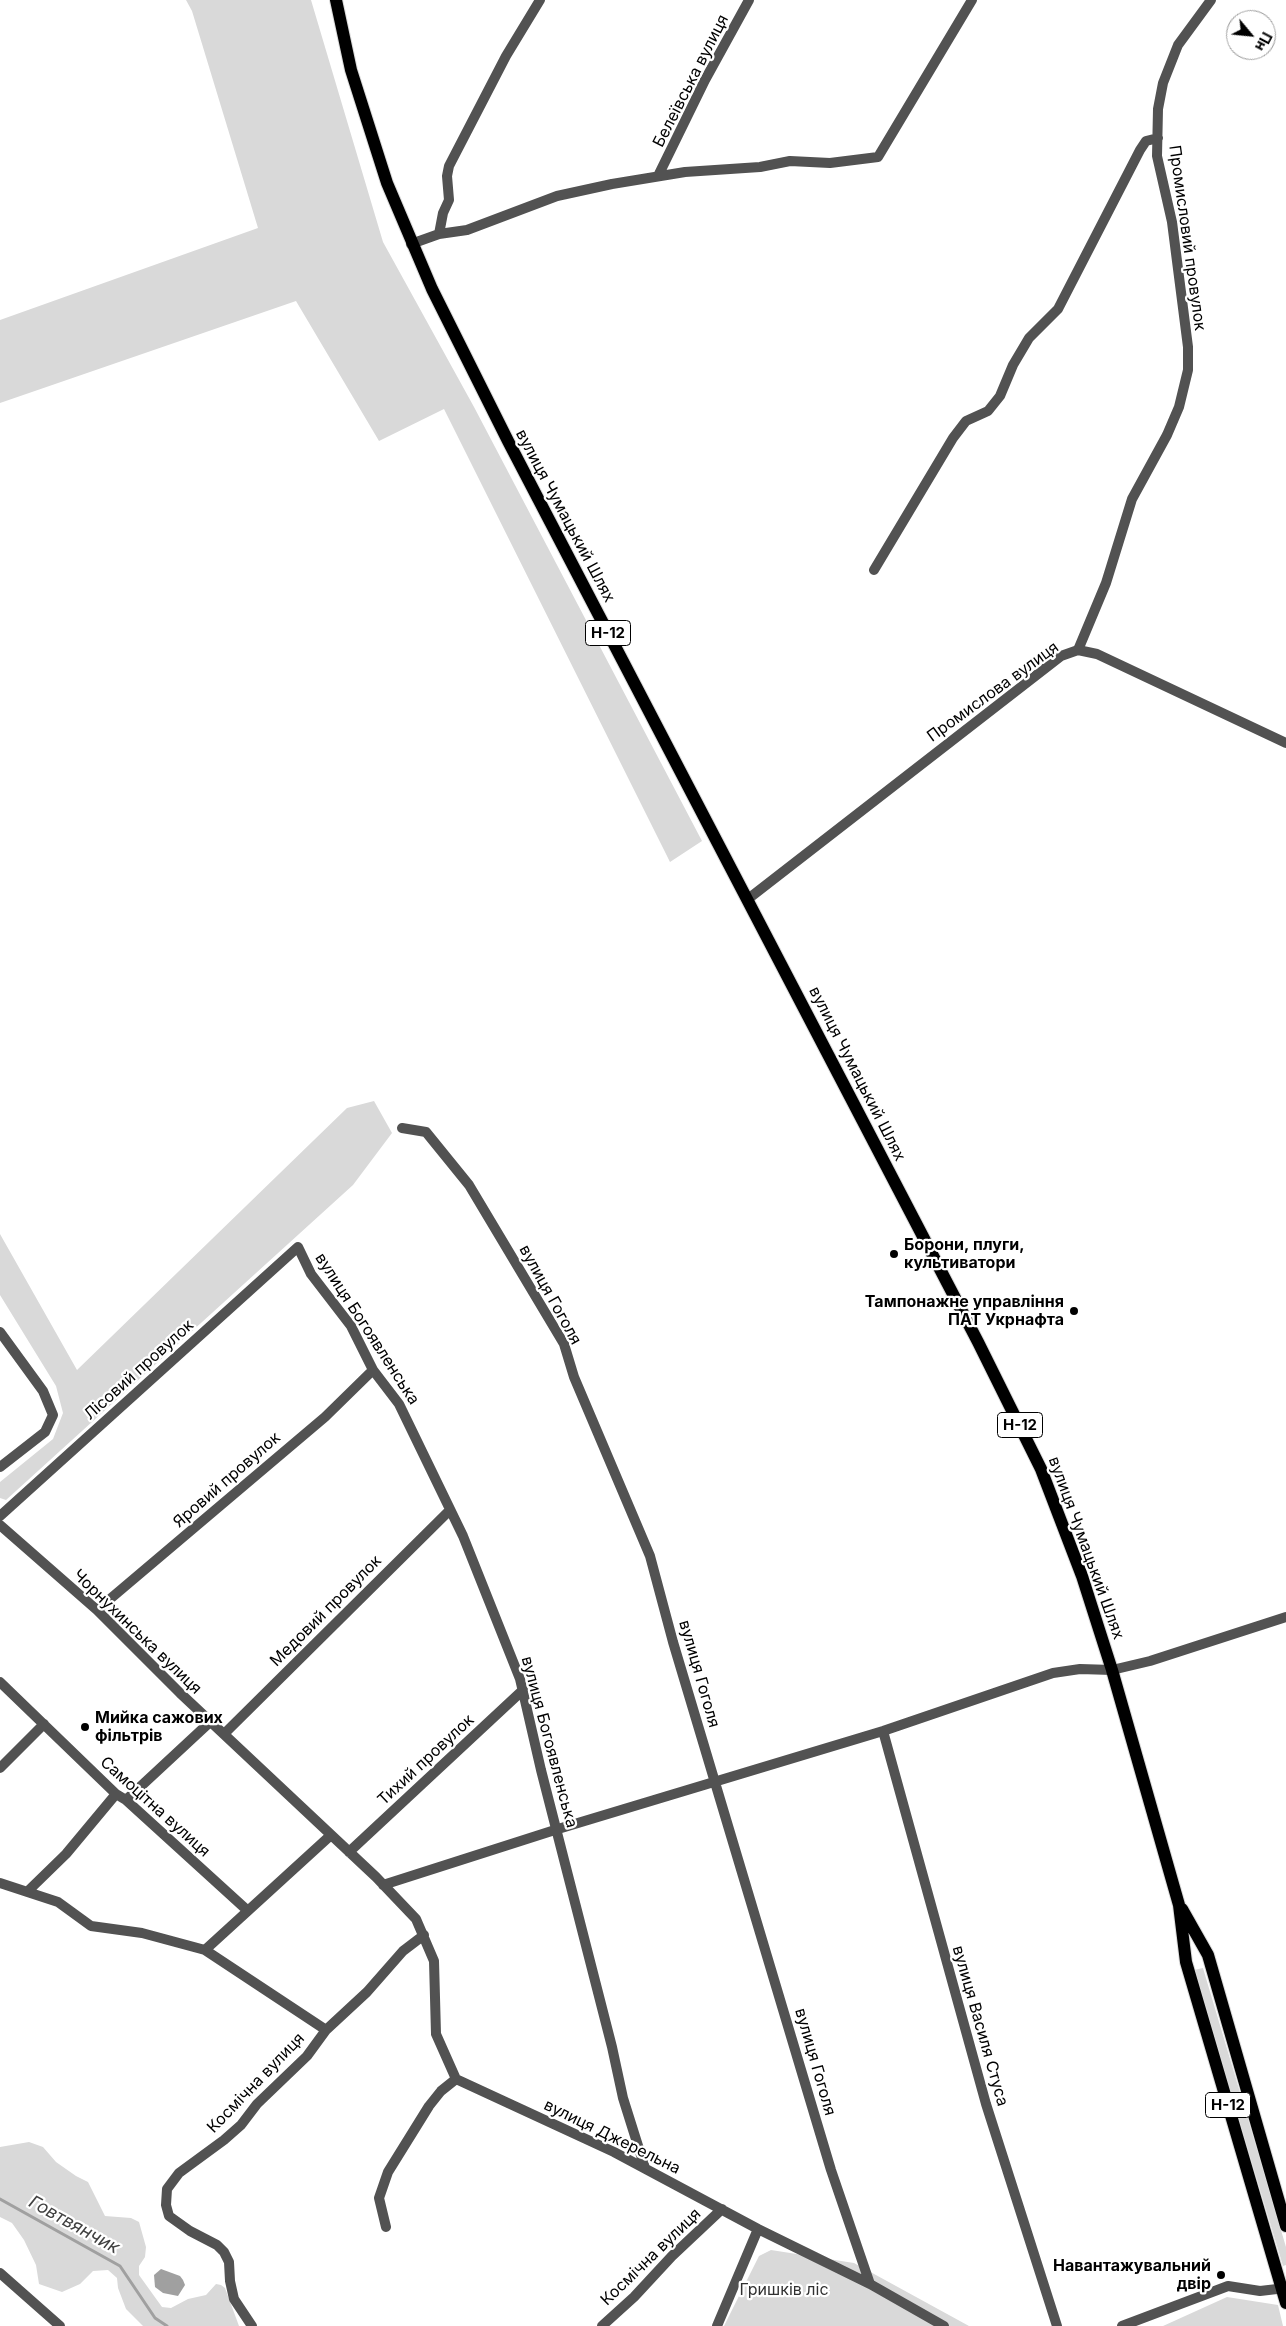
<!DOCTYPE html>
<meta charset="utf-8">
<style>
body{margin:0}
#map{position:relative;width:1286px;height:2326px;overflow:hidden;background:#fff;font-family:Inter,sans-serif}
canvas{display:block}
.north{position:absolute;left:1226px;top:10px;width:50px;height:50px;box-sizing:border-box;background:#fff;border:1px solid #999;border-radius:50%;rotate:118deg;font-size:14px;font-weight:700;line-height:20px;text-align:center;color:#000}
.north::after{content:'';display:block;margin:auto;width:18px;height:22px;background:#000;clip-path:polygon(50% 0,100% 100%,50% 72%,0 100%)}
</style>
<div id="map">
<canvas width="1286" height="2326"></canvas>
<div class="north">Пн</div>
</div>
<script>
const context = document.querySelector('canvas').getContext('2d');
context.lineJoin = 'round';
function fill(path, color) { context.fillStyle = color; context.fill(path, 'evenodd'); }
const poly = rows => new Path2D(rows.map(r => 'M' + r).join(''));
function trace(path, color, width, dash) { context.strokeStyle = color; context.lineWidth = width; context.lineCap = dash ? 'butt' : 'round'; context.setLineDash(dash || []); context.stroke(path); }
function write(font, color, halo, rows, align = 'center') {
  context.font = font + ' Inter,sans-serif'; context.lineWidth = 4.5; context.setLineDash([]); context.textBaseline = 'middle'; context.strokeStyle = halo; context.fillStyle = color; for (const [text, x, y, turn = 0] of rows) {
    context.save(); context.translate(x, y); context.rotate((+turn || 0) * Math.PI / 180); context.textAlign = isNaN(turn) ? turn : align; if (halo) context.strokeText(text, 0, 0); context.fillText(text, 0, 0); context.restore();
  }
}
fill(poly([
 [186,0,311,0,383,242,474,407,702,841,670,862,444,409,379,441,296,301,0,403,0,320,258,228,192,11],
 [374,1101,392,1133,353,1185,6,1500,0,1498,0,1482,53,1439,63,1413,56,1386,0,1295,0,1234,77,1370,347,1108],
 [1203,1968,1286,2247,1286,2265,1283,2266,1194,1970],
 [29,2142,43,2147,56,2162,76,2176,88,2182,105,2216,131,2218,139,2222,146,2247,145,2257,139,2266,139,2275,162,2307,171,2308,188,2299,206,2295,216,2284,221,2285,225,2288,239,2326,143,2326,126,2309,118,2288,117,2278,108,2270,93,2271,80,2284,62,2292,39,2284,36,2265,24,2240,12,2223,0,2217,0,2147],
 [771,2250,854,2263,969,2326,724,2326,759,2256],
 [1227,2297,1278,2305,1283,2326,1163,2326]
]), '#d9d9d9');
fill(poly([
 [161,2269,180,2276,183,2280,185,2285,178,2296,163,2293,155,2287,154,2275]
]), '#a0a0a0');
trace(poly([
 [0,2199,120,2266,155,2318,167,2326]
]), '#a0a0a0', 3);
const primary = poly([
 [336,0,351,70,387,183,432,289,508,441,978,1342,1041,1469,1082,1576,1112,1670,1179,1905,1186,1962,1286,2303],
 [1182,1909,1208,1955,1286,2226]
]);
trace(primary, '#dbdbdb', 14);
trace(poly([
 [658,176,705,80,749,0],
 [439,234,443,213,449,200,447,176,449,166,506,56,540,0],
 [411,244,439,234,467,230,557,196,612,184,685,172,760,167,790,161,830,163,878,157,972,0],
 [874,570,953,438,966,421,988,411,1000,396,1013,365,1029,338,1058,309,1140,150,1146,141,1158,138],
 [1078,650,1106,583,1132,499,1167,435,1179,407,1188,370,1188,347,1172,222,1157,156,1158,109,1163,83,1178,45,1211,0],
 [402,1128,426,1132,469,1185,564,1344,574,1377,650,1556,673,1642,831,2170,870,2284],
 [0,1332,43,1391,53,1415,45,1432,0,1467],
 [0,1516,298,1247,311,1274,351,1326,373,1370,399,1404,463,1536,520,1679,541,1770,612,2047,623,2098,645,2168],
 [0,1525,97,1610,180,1693,376,1877,416,1919,434,1961,436,2034,456,2079,614,2152,758,2229,870,2284,944,2326],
 [97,1610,325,1417,373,1370],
 [0,1682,116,1794,126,1800,248,1911],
 [883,1731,986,2104,1057,2326],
 [224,1734,450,1510],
 [0,1768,44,1724],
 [126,1800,210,1722],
 [349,1852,523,1690],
 [0,1883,58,1902,91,1926,142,1933,205,1950,326,2030],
 [383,1885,558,1829,883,1731,1053,1673,1080,1669,1112,1670,1150,1661,1286,1617],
 [27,1892,66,1854,116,1794],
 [205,1950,331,1835],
 [386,2227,379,2198,388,2172,429,2106,441,2091,456,2079],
 [0,2273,60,2326],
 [252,2326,234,2299,230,2281,229,2262,224,2252,217,2245,190,2231,169,2216,166,2205,167,2189,179,2173,224,2140,241,2125,257,2104,307,2056,326,2030,367,1992,403,1951,424,1935],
 [602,2326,634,2297,672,2256,722,2209],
 [717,2326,758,2229],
 [1122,2326,1228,2286,1260,2291,1286,2288]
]), '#525252', 10);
trace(poly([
 [748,899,1061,656,1078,650,1097,654,1286,743]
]), '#525252', 10);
trace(primary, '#000', 12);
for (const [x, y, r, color] of [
 [894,1254,5,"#000"],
 [1074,1311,5,"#000"],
 [85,1727,5,"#000"],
 [1221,2275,5,"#000"]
]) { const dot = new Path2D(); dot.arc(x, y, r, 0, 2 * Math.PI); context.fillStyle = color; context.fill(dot); trace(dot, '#fff', 2); }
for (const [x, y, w] of [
 [608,633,45],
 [1020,1425,45],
 [1228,2105,45]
]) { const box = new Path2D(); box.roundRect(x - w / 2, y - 12.5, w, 25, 4); context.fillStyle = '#fff'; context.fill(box); trace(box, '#000', 1); }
write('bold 15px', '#000', null, [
 ["Н-12",608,633],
 ["Н-12",1020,1425],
 ["Н-12",1228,2105]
]);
write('16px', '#000', '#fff', [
 ["Белеївська вулиця",691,81,-63],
 ["Промисловий провулок",1187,238,82],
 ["вулиця Чумацький Шлях",565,516,62],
 ["Промислова вулиця",993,692,-36],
 ["вулиця Чумацький Шлях",857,1074,63],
 ["вулиця Гоголя",550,1295,61],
 ["вулиця Богоявленська",367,1329,57],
 ["Лісовий провулок",139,1370,-42],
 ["Яровий провулок",227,1480,-41],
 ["вулиця Чумацький Шлях",1086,1548,70],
 ["Медовий провулок",326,1611,-45],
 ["Чорнухинська вулиця",137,1632,44],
 ["вулиця Гоголя",699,1674,74],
 ["вулиця Богоявленська",549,1742,75],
 ["Тихий провулок",426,1760,-43],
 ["Самоцітна вулиця",155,1807,42],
 ["вулиця Василя Стуса",980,2026,74],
 ["вулиця Гоголя",815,2062,74],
 ["Космічна вулиця",256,2083,-46],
 ["вулиця Джерельна",612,2137,26],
 ["Космічна вулиця",651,2257,-44]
]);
write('bold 16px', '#000', '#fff', [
 ["Борони, плуги,",904,1245],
 ["культиватори",904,1263],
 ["Тампонажне управління",1064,1302,"right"],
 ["ПАТ Укрнафта",1064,1320,"right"],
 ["Мийка сажових",95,1718],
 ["фільтрів",95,1736],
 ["Навантажувальний",1211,2266,"right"],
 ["двір",1211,2284,"right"]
], 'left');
write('16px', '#303030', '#fff', [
 ["Гришків ліс",784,2290]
]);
write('italic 18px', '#414141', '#fff', [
 ["Говтвянчик",74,2225,29]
]);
</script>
